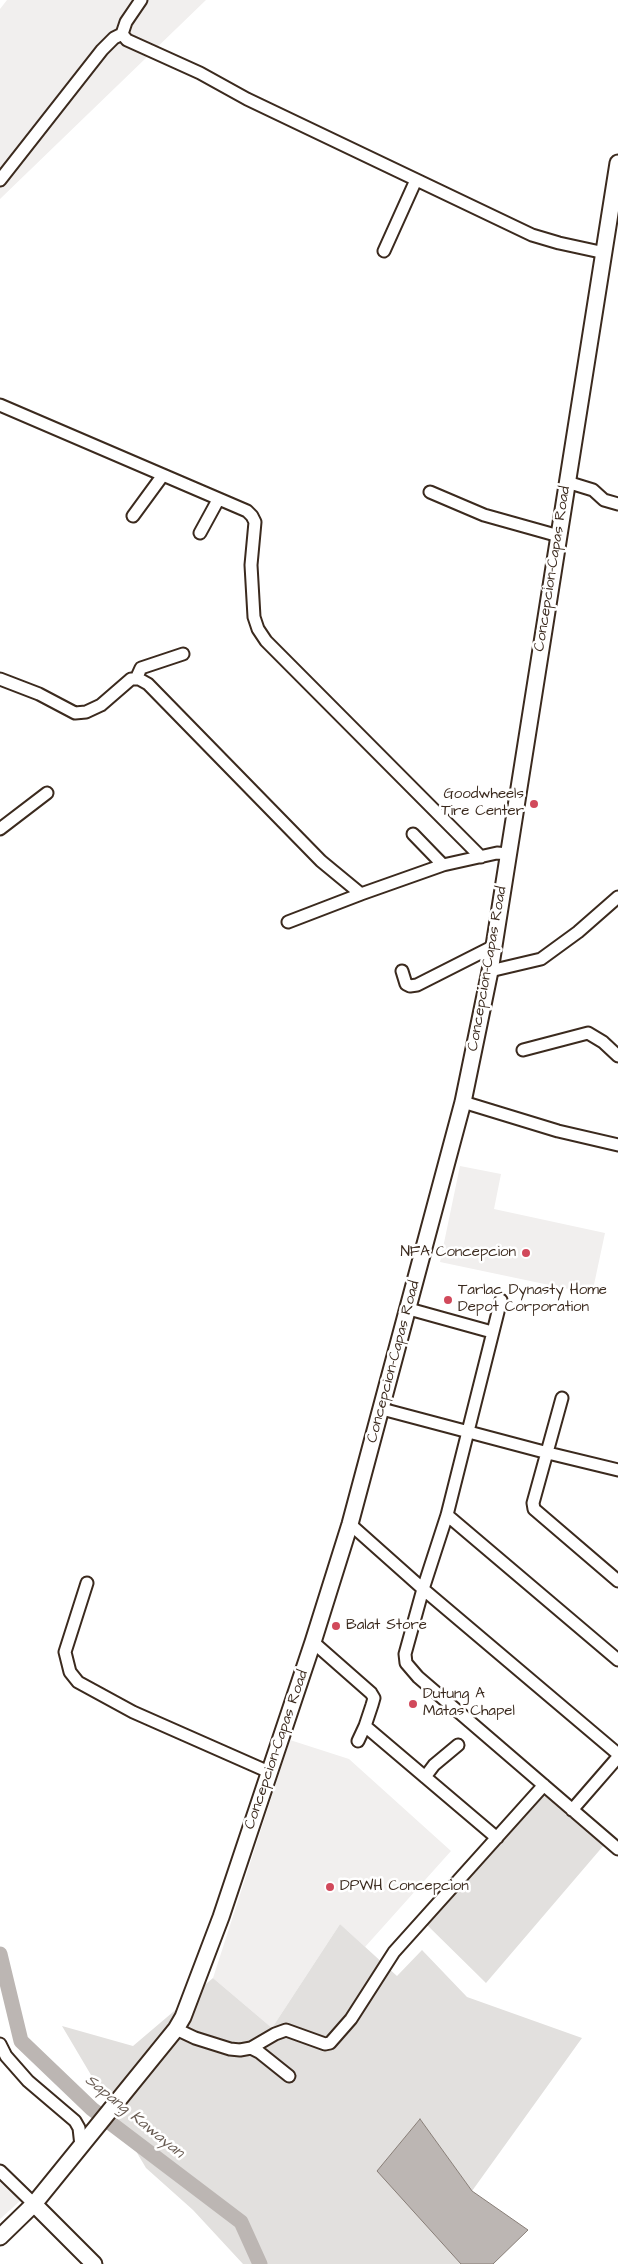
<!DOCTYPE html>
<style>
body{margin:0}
canvas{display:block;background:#fff}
</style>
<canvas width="618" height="2264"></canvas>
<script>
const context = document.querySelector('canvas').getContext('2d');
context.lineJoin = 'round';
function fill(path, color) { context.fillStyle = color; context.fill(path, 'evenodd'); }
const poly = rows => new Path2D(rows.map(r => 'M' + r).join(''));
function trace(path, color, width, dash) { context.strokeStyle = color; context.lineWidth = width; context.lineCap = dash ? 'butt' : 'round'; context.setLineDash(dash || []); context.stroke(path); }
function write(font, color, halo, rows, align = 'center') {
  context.font = font + ' "Architects Daughter",sans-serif'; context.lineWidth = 5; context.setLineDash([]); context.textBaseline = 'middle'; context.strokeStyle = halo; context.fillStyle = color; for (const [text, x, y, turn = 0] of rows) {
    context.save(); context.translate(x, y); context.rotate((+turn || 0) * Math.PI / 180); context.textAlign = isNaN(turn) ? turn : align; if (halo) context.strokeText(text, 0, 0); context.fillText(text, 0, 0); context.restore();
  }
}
fill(poly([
 [7,0,206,0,0,199,0,9],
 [460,1166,501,1174,494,1209,605,1233,592,1294,440,1262],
 [290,1740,349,1759,451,1851,365,1947,340,1924,272,2028,213,1978],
 [0,2178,20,2201,0,2219]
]), '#f1efee');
fill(poly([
 [544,1790,604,1845,486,1983,425,1923],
 [340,1924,397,1976,422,1950,467,1997,582,2038,472,2191,420,2119,378,2171,461,2264,243,2264,193,2210,146,2168,62,2026,133,2046,213,1978,272,2028]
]), '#e2e0de');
const water = poly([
 [420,2119,472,2191,528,2230,493,2264,461,2264,377,2171,420,2119]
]);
fill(water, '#bcb6b3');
trace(water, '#887e77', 1);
trace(poly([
 [0,1954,21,2041,92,2109,241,2222,260,2264]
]), '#bcb6b3', 15);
const minor = poly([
 [122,34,127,40,200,73,247,99,532,235,559,243,605,253],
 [0,180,102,50,114,38,122,34,126,22,141,0],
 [384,251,416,180],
 [0,405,247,511,252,516,255,522,251,565,254,617,258,629,266,641,481,857],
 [567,482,593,490,604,500,618,504],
 [430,492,484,515,559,536],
 [133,516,163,475],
 [200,533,218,500],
 [0,679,39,694,75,713,86,712,101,705,131,679,139,679,148,684,321,861,361,894,443,865,497,853,508,854],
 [136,679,141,668,183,654],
 [0,829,47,793],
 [413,834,443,865],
 [288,922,361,894],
 [402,971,406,984,410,986,417,985,494,946],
 [490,971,541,959,578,932,618,897],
 [523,1050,588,1033,603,1042,618,1056],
 [463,1102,558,1131,618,1145],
 [501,1300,447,1515,423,1589,405,1654,406,1663,418,1677,618,1849],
 [409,1309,492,1332],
 [562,1398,533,1503,534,1509,618,1581],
 [382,1409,548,1453,618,1470],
 [447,1515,618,1660],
 [350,1524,423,1589,618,1754],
 [87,1583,65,1652,70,1672,78,1682,133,1712,269,1772],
 [313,1642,371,1693,374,1698,372,1705,365,1726,497,1838],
 [358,1741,365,1726],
 [425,1777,434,1765,458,1745],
 [572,1810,618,1757],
 [176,2029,195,2038,230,2049,240,2050,251,2048,275,2034,286,2030,325,2044,330,2043,351,2019,394,1952,544,1785],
 [0,2044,6,2056,28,2081,75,2121,79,2128,81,2146],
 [251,2048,259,2052,289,2076],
 [0,2171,34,2204]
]);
const major = poly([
 [34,2204,94,2264],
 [0,2237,34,2204,176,2029,183,2017,221,1917,313,1642,350,1524,463,1102,490,971,618,163]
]);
trace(minor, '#3b2a1e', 15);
trace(major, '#3b2a1e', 19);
trace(minor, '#fff', 11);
trace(major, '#fff', 15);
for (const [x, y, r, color] of [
 [534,804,5,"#d1495b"],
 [526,1253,5,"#d1495b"],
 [448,1300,5,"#d1495b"],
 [336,1626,5,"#d1495b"],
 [413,1704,5,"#d1495b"],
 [330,1887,5,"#d1495b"]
]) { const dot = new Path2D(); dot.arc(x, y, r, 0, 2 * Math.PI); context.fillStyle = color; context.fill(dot); trace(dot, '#fff', 2); }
write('15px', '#3b2a1e', '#fff', [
 ["Concepcion-Capas Road",553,569,-81],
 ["Concepcion-Capas Road",488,969,-80],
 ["Concepcion-Capas Road",394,1362,-75],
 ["Concepcion-Capas Road",277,1750,-71]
]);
write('15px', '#3b2a1e', '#fff', [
 ["Goodwheels",524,795,"right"],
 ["Tire Center",524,812,"right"],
 ["NFA Concepcion",516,1253,"right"],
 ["Tarlac Dynasty Home",458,1291],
 ["Depot Corporation",458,1308],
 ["Balat Store",346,1626],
 ["Dutung A",423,1695],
 ["Matas Chapel",423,1712],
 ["DPWH Concepcion",340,1887]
], 'left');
write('italic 16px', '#685b52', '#fff', [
 ["Sapang Kawayan",134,2117,39]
]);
</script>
